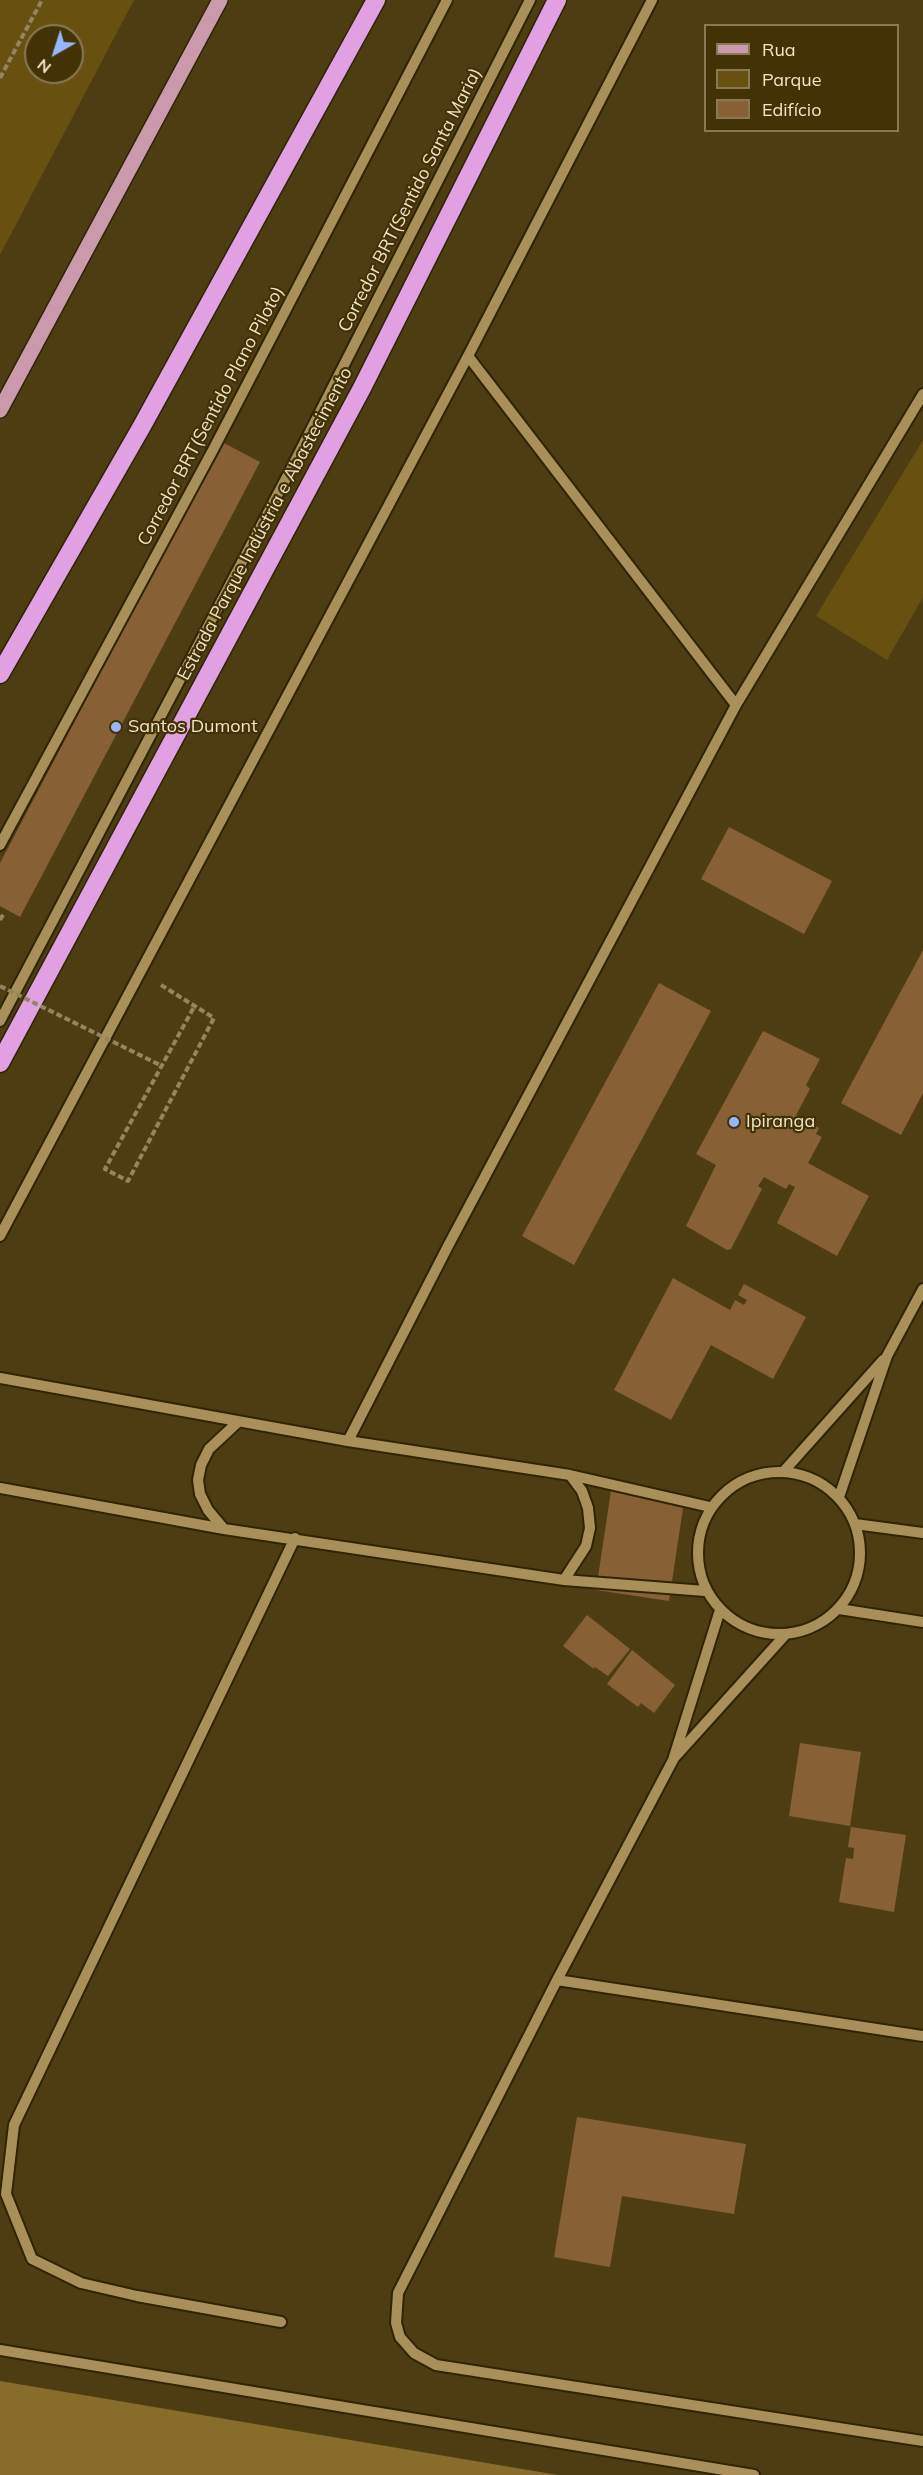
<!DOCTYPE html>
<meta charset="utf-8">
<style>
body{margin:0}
#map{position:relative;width:923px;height:2475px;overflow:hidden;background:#4e3d13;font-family:Mulish,sans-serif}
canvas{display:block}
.legend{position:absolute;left:704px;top:24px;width:195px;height:108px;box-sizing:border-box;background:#433206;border:2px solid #887954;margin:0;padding:8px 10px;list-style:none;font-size:18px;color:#f0e3c8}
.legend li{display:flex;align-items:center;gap:12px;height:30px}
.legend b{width:30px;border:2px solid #887954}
.north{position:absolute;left:24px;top:24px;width:60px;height:60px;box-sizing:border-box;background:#433206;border:2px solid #887954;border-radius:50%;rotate:219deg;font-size:16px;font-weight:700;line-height:24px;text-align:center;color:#f0e3c8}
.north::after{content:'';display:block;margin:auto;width:21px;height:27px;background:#96b6fd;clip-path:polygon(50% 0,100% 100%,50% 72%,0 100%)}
</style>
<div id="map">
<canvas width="923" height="2475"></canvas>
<ul class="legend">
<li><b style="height:8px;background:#ca9aac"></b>Rua</li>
<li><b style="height:16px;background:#685011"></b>Parque</li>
<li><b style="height:16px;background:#886036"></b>Edifício</li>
</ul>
<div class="north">N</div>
</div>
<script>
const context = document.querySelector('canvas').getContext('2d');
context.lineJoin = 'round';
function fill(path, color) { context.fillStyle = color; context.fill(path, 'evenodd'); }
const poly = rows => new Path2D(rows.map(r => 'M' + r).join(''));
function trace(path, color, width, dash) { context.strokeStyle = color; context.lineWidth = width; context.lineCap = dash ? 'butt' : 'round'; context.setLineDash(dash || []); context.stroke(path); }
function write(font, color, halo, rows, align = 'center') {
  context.font = font + ' Mulish,sans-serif'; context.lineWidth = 4.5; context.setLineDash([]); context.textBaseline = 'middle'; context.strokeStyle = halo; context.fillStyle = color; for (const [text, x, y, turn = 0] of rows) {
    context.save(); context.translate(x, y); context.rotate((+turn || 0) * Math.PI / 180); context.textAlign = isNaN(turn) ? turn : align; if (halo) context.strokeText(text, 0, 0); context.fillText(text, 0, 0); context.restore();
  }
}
fill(poly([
 [0,0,134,0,0,255],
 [36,36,72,36,72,72,36,72],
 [923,440,923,597,887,660,816,616]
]), '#685011');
fill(poly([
 [0,2381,558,2475,0,2475]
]), '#876c2c');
fill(poly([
 [222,442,260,462,20,917,0,906,0,863],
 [729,827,832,881,804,934,701,879],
 [923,950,923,1093,901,1135,841,1103],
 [659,983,711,1011,574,1265,522,1236],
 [763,1031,820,1059,806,1085,810,1089,796,1115,819,1128,816,1134,822,1137,808,1163,869,1196,837,1256,777,1223,795,1187,789,1184,786,1189,764,1177,758,1186,762,1189,731,1249,727,1250,686,1226,716,1165,696,1154],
 [673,1278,730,1310,735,1300,744,1305,747,1300,738,1295,744,1284,806,1317,773,1379,711,1345,671,1420,614,1390],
 [612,1484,685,1495,669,1601,596,1590],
 [587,1615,630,1649,608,1676,595,1667,594,1669,563,1646],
 [632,1650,675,1685,654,1713,641,1703,638,1707,607,1684],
 [800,1743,861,1752,850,1826,789,1816],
 [851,1827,906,1835,894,1912,839,1902,846,1858,853,1859,854,1848,848,1847],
 [577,2117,746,2144,734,2214,622,2196,610,2267,554,2257]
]), '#886036');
const minor = poly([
 [468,356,736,705],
 [0,845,214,448,447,0],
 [0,1021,291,469,530,0],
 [0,1236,468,356,652,0],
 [0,1378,348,1441,570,1475,710,1507],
 [348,1441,448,1246,736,705,923,394],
 [784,1471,883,1360],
 '698 1553a81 81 0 1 1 162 0a81 81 0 1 1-162 0Z',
 [0,1488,224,1529,564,1580,705,1591],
 [839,1497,887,1356,923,1289],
 [855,1524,923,1533],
 [224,1529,208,1510,200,1494,198,1480,201,1465,209,1449,238,1422],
 [564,1580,586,1546,590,1528,588,1508,582,1491,570,1475],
 [839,1609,923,1622],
 [720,1610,673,1760,557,1980,398,2293,396,2323,400,2337,414,2353,436,2365,923,2441],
 [675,1757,786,1634],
 [557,1980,923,2036],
 [281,2322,137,2296,81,2283,32,2259,6,2194,14,2125,295,1538],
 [0,2350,754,2475]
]);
const major = poly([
 [0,410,220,0]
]);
const highway = poly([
 [0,674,142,426,376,0],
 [0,1063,362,388,557,0]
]);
trace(minor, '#302407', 14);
trace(major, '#302407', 18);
trace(highway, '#302407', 21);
trace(poly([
 [0,78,42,0],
 [0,920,4,913],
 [161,985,214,1018,128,1181,105,1169,194,1007]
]), '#948561', 4, [6, 3]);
trace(minor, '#a9905a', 10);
trace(major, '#ca9aac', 15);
trace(highway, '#e0a0e2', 18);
trace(poly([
 [0,986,162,1066]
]), '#948561', 4, [6, 3]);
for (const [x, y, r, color] of [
 [116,727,6,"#96b6fd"],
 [734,1122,6,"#96b6fd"]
]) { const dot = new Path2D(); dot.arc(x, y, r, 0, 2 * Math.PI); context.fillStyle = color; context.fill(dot); trace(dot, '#433206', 2); }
write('18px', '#f0e3c8', '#433206', [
 ["Corredor BRT(Sentido Santa Maria)",410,200,-63],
 ["Corredor BRT(Sentido Plano Piloto)",211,416,-62],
 ["Estrada Parque Indústria e Abastecimento",265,524,-62]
]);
write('18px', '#f0e3c8', '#433206', [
 ["Santos Dumont",128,727],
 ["Ipiranga",746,1122]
], 'left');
</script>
